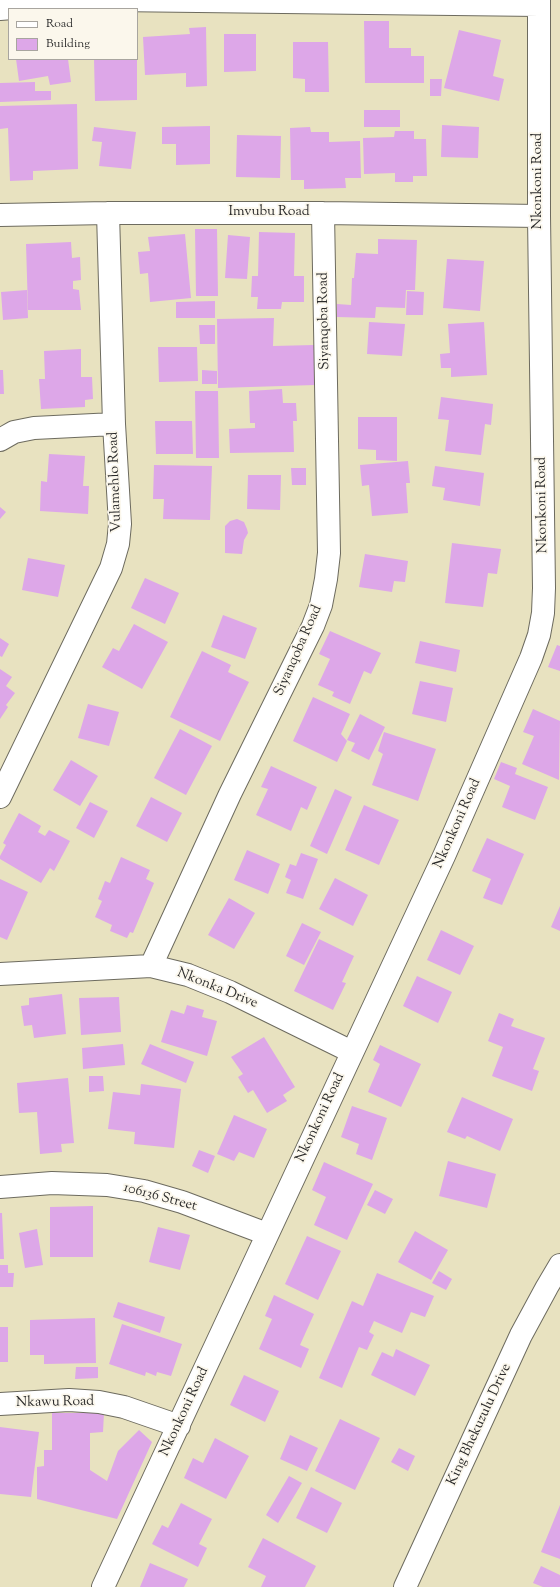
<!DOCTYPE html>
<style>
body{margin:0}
#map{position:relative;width:560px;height:1587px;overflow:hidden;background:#e8e2c0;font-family:"Sorts Mill Goudy",serif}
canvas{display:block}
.legend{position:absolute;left:8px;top:8px;width:130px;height:52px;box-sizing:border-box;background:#fbf7ec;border:1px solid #a8a59f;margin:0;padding:5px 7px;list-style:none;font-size:12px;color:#2b2b2b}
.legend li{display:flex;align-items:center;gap:8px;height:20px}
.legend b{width:20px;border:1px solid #a8a59f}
</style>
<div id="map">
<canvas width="560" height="1587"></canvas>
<ul class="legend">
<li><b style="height:5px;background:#fff"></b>Road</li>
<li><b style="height:11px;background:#dda7e8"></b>Building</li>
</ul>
</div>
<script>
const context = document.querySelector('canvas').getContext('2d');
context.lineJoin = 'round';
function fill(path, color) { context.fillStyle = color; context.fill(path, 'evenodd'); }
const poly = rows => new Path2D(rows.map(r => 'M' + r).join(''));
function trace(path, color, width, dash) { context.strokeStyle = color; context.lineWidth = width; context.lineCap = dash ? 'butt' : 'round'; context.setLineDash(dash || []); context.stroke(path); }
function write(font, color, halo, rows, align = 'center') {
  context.font = font + ' "Sorts Mill Goudy",serif'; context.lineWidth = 3.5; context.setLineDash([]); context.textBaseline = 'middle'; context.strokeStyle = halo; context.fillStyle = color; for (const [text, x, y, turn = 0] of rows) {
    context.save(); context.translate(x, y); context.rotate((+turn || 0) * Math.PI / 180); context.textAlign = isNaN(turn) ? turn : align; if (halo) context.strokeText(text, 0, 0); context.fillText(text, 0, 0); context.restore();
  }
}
fill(poly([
 [364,21,389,21,389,48,411,48,411,56,424,56,424,83,365,83],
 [206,27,207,86,186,87,186,73,145,75,143,37,190,34,189,28],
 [459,30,501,40,493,76,504,79,499,101,444,88],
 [224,34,256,34,256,71,224,72],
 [293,42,328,42,329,92,305,92,305,79,293,78],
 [16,59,68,59,71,82,50,85,48,76,19,81],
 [94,59,137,59,137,100,95,101],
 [430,79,442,79,441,96,430,96],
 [35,82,35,91,51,91,51,100,0,102,0,83],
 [77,104,78,169,33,171,33,180,10,181,8,128,0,129,0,106],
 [364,110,400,110,400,127,364,127],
 [442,125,479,127,478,158,441,157],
 [210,126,210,164,176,165,176,144,162,144,162,127],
 [94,127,136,132,131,169,99,166,102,142,92,141],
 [310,127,311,132,329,132,329,142,360,141,361,178,345,178,346,188,304,189,304,180,291,180,290,128],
 [395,131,414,131,414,139,426,139,427,176,413,176,413,182,395,182,395,173,364,174,363,138,394,137],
 [237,135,281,136,280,178,236,177],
 [195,229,217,229,218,296,196,296],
 [259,232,295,233,294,276,304,276,304,302,282,302,281,309,257,309,258,297,251,297,252,276,258,276],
 [185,234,191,298,150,302,148,273,140,274,138,252,150,251,148,237],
 [228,235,250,237,247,279,225,278],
 [378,239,417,240,415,290,406,290,405,308,376,307,375,318,337,317,337,304,351,305,352,278,354,278,356,253,378,254],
 [71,242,72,258,80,257,81,280,73,281,73,289,79,290,81,310,28,310,26,244],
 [447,259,484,261,480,311,443,308],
 [27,290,28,318,3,320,1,292],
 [407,291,424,292,423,315,406,315],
 [215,301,215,318,176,318,176,302],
 [274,318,273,346,314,345,315,385,218,388,217,319],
 [369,322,405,324,402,356,367,354],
 [484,322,487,375,451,377,451,368,441,368,440,354,450,353,448,324],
 [199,325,215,325,215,344,200,344],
 [158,347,197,347,198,381,159,382],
 [81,349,81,377,92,377,93,399,85,400,85,407,41,409,39,379,45,379,44,351],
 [0,370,3,370,4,394,0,394],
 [202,370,217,371,217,384,202,384],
 [282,389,283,403,296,403,297,421,293,421,294,452,230,453,229,429,255,428,255,423,250,423,249,391],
 [195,391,218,391,219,458,196,458],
 [441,397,493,404,491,425,485,424,481,455,445,451,449,420,438,419],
 [358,417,397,417,397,461,376,460,376,450,358,449],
 [155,421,192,421,193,454,156,454],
 [49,454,85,456,83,486,89,486,88,514,40,511,41,481,47,482],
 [408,461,410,483,406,483,408,513,372,516,369,485,362,486,360,465],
 [154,465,212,466,210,520,163,519,164,499,153,499],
 [435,466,484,473,480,506,443,500,445,488,432,486],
 [291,468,306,468,306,485,292,485],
 [248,475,281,475,280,510,247,509],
 [0,507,6,512,0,519],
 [237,519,244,522,247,529,248,533,244,540,242,554,225,553,225,526,230,521],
 [452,543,501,549,497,574,488,573,483,607,445,603],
 [365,554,408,561,405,582,394,581,392,592,359,587],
 [28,558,65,565,58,597,22,590],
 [145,578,179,593,165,624,131,608],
 [223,615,257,628,245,659,211,647],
 [134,624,168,642,142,689,102,667,113,648,119,651],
 [330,631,381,653,371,674,364,671,350,704,332,696,334,692,318,685,330,659,319,654],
 [0,638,9,644,2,657,0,656],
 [420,641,460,650,456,672,415,663],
 [557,645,560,646,560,671,548,667],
 [202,651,231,665,228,672,249,682,220,741,170,717],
 [0,669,12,677,6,686,15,693,6,705,8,707,0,719],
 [420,681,453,688,446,722,412,714],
 [313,697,350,714,341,734,347,741,337,762,293,741],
 [88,704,119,712,109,746,78,738],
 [533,709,560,721,559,780,522,764,534,736,523,732],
 [360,714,385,727,369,760,351,751,355,743,347,740],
 [180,729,212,746,186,795,154,778],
 [384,732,436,749,418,801,372,785,383,754,378,751],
 [71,760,98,776,80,806,53,790],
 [501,762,517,768,515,774,548,787,535,820,502,807,510,786,494,779],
 [271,766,317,787,307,810,301,807,291,831,256,815,268,789,261,787],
 [335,789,352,797,327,854,310,846],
 [151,797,182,813,167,842,136,826],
 [90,802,108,811,94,838,76,828],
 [364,805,399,820,379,865,345,850],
 [19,813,41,826,38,832,45,836,49,830,70,841,54,871,50,868,41,883,0,859,0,856,6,845,3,843],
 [487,838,524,854,502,905,483,898,491,879,472,871],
 [247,850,280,864,268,894,234,880],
 [301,853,318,859,303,899,286,893,291,880,285,877,290,864,296,866],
 [121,857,150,870,146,879,154,883,133,933,130,932,127,938,110,931,112,925,95,917,102,901,98,899,105,881,110,883],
 [335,878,368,895,353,926,319,909],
 [0,879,28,892,7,940,0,937],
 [229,898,255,913,234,949,208,935],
 [560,906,560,931,551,927],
 [302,923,321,932,304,965,286,956],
 [441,930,474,946,460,975,427,960],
 [319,939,354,956,342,982,346,983,333,1010,294,991],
 [417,976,452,992,438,1023,403,1006],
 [62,994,66,1034,34,1038,32,1025,24,1026,21,1006,29,1005,29,998],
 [119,997,121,1032,81,1035,79,998],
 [187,1005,204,1010,202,1017,217,1021,207,1056,161,1042,171,1010,184,1014],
 [499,1013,514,1019,511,1026,545,1038,533,1069,539,1071,532,1091,492,1076,503,1047,488,1041],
 [264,1037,295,1087,283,1095,287,1101,267,1113,253,1090,248,1093,238,1077,243,1074,231,1057],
 [123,1044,125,1065,83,1069,82,1048],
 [150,1044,194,1062,186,1083,141,1064],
 [380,1045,421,1064,401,1107,368,1092,380,1064,373,1060],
 [89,1076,103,1076,104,1091,89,1092],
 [68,1078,74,1143,61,1144,62,1152,40,1154,37,1112,19,1113,17,1083],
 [141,1084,181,1089,174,1148,134,1144,135,1132,108,1129,113,1092,140,1095],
 [462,1097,513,1119,500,1151,467,1136,465,1139,447,1132],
 [352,1106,387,1118,372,1160,356,1154,359,1144,341,1137],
 [234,1115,267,1129,254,1158,239,1152,234,1161,217,1154],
 [199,1150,215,1156,208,1173,192,1166],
 [448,1161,496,1174,487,1208,439,1196],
 [324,1162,373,1184,347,1240,314,1225,326,1197,312,1190],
 [375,1190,393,1199,385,1214,367,1205],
 [93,1206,93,1257,50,1257,50,1207],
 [0,1213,2,1213,4,1259,0,1259],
 [158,1227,190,1235,180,1270,149,1262],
 [37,1229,43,1265,25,1268,19,1233],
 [415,1231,448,1250,431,1280,398,1262],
 [307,1236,341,1251,318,1300,285,1284],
 [0,1265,8,1265,8,1273,14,1273,13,1287,0,1287],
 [439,1271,452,1279,446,1290,432,1283],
 [377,1273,434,1296,425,1317,411,1312,402,1333,374,1321,369,1332,374,1335,367,1350,359,1347,342,1388,319,1378,352,1301,363,1306],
 [274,1295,314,1314,300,1345,309,1349,301,1368,259,1349,272,1319,265,1316],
 [118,1302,165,1317,160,1333,113,1317],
 [95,1318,96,1363,44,1364,44,1355,30,1355,30,1320],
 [122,1324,182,1344,171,1376,157,1372,156,1376,146,1372,145,1376,109,1364],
 [0,1327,8,1327,8,1362,0,1362],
 [396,1349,430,1365,415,1396,371,1375,382,1352,393,1357],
 [76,1367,98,1367,98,1378,75,1379],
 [244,1375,279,1391,265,1422,230,1405],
 [52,1413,104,1413,103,1432,90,1433,90,1470,107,1481,118,1451,139,1430,152,1442,117,1519,37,1499,37,1467,44,1466,44,1450,52,1450],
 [340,1419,380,1438,355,1490,315,1471],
 [0,1427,39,1432,31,1497,0,1494],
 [290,1435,318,1448,307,1471,280,1459],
 [215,1438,249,1456,226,1499,184,1478,193,1458,203,1463],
 [399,1448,415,1456,408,1471,391,1462],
 [289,1476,302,1483,278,1523,266,1515],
 [311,1487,342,1503,327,1533,296,1518],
 [181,1503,212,1519,199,1544,207,1548,198,1567,152,1544,162,1525,168,1528],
 [560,1505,560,1559,541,1552],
 [263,1538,316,1566,305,1587,261,1587,266,1576,248,1567],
 [150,1563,188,1579,184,1587,140,1587],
 [541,1566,560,1575,560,1587,543,1587,533,1583]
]), '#dda7e8');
const minor = poly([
 [0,9,113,0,539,5],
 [0,215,108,213,323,213,539,216],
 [0,440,14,432,34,428,114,424],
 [0,797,111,568,118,544,120,524,114,424,108,213],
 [151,966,230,794,313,626,321,605,326,579,329,553,323,213],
 [0,974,151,966,188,975,230,992,352,1052],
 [0,1187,52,1183,107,1185,144,1191,182,1202,267,1234],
 [0,1404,69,1400,99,1402,124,1407,179,1426],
 [103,1587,444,856,531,658,539,635,543,613,544,588,539,216,539,0]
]);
const tertiary = poly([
 [405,1587,521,1335,547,1287,560,1265]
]);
trace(minor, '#6d6b5f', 24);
trace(tertiary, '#6d6b5f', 24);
trace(minor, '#fff', 22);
trace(tertiary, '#fff', 22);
write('14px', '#2b2b2b', '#fbf7ec', [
 ["Nkonkoni Road",539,181,-90],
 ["Imvubu Road",269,213],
 ["Siyanqoba Road",325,321,-91],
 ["Vulamehlo Road",116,482,-92],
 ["Nkonkoni Road",543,505,-91],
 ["Siyanqoba Road",299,651,-66],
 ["Nkonkoni Road",458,824,-66],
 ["Nkonka Drive",217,989,22],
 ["Nkonkoni Road",321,1118,-65],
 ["106136 Street",160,1198,15],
 ["Nkawu Road",55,1403,-1],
 ["Nkonkoni Road",185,1412,-65],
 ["King Bhekuzulu Drive",480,1425,-65]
]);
</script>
